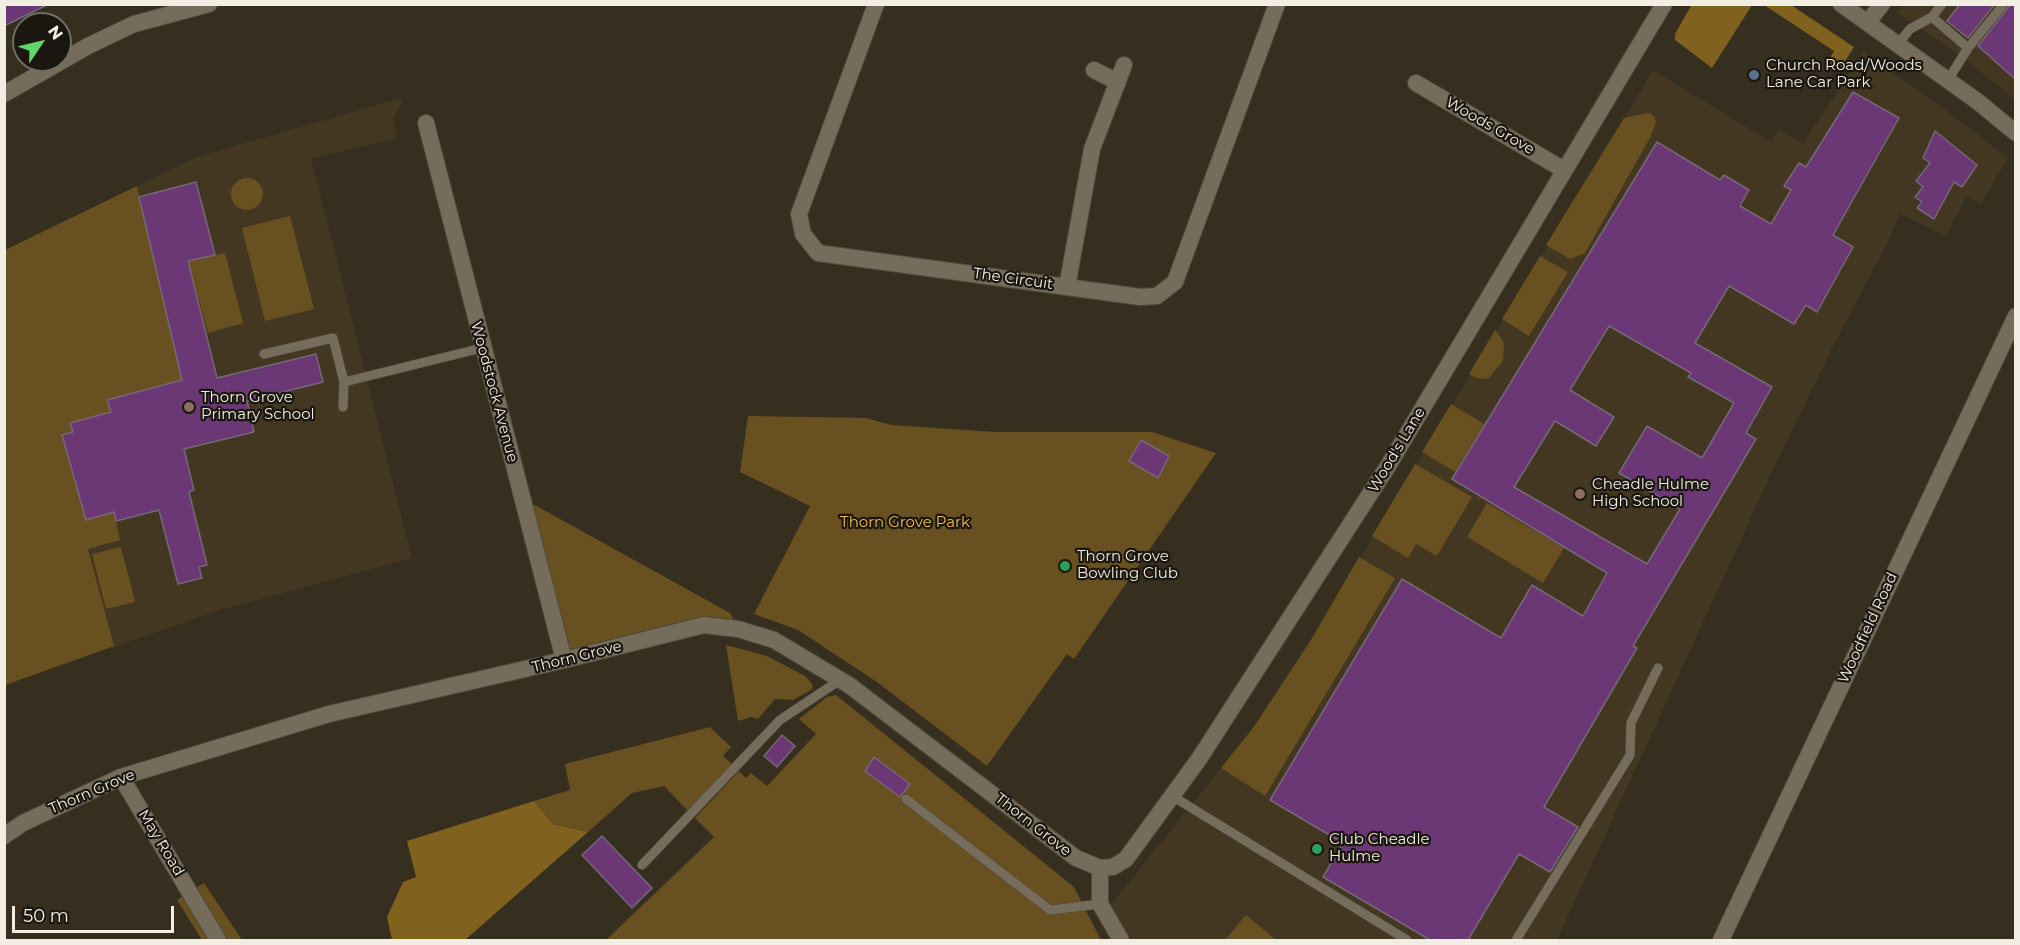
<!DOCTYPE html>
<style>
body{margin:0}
#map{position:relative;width:2020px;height:945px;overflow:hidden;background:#362e1f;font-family:Montserrat,sans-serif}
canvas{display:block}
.frame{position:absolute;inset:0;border:6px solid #f3eee4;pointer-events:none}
.north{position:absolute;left:12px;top:12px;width:60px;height:60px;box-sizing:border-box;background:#1a1710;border:2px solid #716d65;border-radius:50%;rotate:55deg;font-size:16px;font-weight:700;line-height:24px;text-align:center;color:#f3eee4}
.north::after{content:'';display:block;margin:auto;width:21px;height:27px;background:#61d46a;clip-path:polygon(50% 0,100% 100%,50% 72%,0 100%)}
.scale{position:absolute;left:12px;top:906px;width:162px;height:27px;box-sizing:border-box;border:3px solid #f3eee4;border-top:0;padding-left:8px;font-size:18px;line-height:21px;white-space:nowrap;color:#f3eee4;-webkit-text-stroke:4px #1a1710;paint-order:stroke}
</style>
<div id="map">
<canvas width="2020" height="945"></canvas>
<div class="frame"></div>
<div class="north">N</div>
<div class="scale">50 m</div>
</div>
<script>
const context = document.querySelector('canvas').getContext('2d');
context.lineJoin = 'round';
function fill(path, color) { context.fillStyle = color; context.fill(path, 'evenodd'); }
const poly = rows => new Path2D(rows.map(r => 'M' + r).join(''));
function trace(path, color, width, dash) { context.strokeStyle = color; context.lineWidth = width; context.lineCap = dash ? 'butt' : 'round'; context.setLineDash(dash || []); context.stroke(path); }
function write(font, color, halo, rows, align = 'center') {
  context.font = font + ' Montserrat,sans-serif'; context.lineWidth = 4.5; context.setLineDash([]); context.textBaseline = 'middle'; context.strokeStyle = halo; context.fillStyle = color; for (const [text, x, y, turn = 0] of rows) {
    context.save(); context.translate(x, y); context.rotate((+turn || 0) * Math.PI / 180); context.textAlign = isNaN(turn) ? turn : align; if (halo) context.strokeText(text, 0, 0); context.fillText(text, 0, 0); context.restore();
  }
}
fill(poly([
 [1904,5,2015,5,2015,100,1966,60,1897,12],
 [1863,52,1942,107,2008,158,1981,204,1966,197,1946,236,1899,214,1891,236,1833,346,1778,459,1557,940,1132,940,1110,906,1253,728,1311,640,1653,70,1771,142,1779,129,1803,144],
 [401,98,402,103,393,119,397,138,311,159,412,558,220,610,5,685,5,250,197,157]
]), '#433721');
fill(poly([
 [1649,113,1654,116,1656,122,1650,138,1585,253,1570,259,1546,245,1624,118],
 '231 194a16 16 0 1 1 32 0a16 16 0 1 1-32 0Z',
 [137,186,182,380,108,400,111,412,70,423,73,432,62,436,86,520,114,512,120,540,88,549,114,646,5,685,5,250],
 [290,216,314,309,265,321,242,228],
 [225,253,243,323,208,333,188,261],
 [1540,256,1568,272,1529,336,1502,319],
 [1495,330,1504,342,1503,361,1488,379,1477,378,1469,374],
 [1451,404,1484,424,1455,472,1422,452],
 [748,416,866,418,891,425,996,432,1152,432,1216,453,1074,659,1067,654,987,766,877,682,798,630,754,614,810,506,740,472],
 [1415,464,1472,497,1437,556,1416,544,1408,558,1372,536],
 [522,498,730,613,738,629,704,625,564,660],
 [1487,503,1564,548,1543,583,1467,537],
 [121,547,135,602,106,609,92,554],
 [1359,557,1395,578,1265,796,1221,768,1253,728,1311,640],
 [726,645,767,656,805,676,813,685,811,690,793,700,775,699,758,719,751,717,738,721],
 [836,695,1074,887,1101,940,606,940,714,837,695,818,739,771,746,778,751,773,767,786,816,734,799,719,827,697],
 [710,727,731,747,723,756,732,764,688,811,664,786,632,793,588,832,553,824,534,801,570,790,565,764],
 [204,883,242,940,202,940,177,900],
 [1246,915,1276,940,1225,940]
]), '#695020');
fill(poly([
 [1692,4,1752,5,1712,68,1675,40,1675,34],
 [1764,5,1791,5,1854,47,1839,71,1827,63,1834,51],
 [534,801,553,824,588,832,465,940,392,940,387,917,403,882,416,877,407,841]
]), '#80611e');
const building = poly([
 [4,4,49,4,4,26,4,4],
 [1960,4,1995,4,1968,38,1947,21,1960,4],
 [2011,4,2016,4,2016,80,1978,46,2011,4],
 [1853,92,1899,118,1833,235,1853,247,1817,312,1806,305,1794,324,1729,286,1695,343,1772,387,1746,433,1756,439,1633,646,1637,648,1544,807,1578,827,1550,872,1519,854,1468,940,1430,940,1323,877,1343,843,1270,800,1402,579,1501,638,1532,585,1583,616,1607,573,1452,479,1657,142,1720,180,1724,175,1749,190,1740,206,1771,224,1791,190,1784,186,1799,163,1806,167,1853,92],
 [1609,326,1691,373,1688,377,1734,403,1702,458,1647,426,1619,473,1680,509,1647,564,1514,487,1555,421,1596,446,1614,417,1570,390,1609,326],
 [1935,131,1977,165,1962,187,1954,182,1934,219,1917,208,1922,202,1915,197,1923,187,1916,181,1930,163,1923,158,1935,131],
 [196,182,215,255,188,261,217,378,316,354,323,382,247,401,254,432,184,449,194,490,189,492,207,565,199,567,202,578,178,584,159,510,116,521,114,512,86,520,62,435,73,432,70,423,111,412,107,400,182,380,139,197,196,182],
 [1141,440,1169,456,1158,478,1129,461,1141,440],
 [782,735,795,746,777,767,764,756,782,735],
 [874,757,910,784,900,797,865,771,874,757],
 [602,836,652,888,632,908,582,855,602,836]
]);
fill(building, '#6b3775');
trace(building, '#756877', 1.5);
const service = poly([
 [1932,17,1968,48],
 [1898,44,1910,29,1932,17,1942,4],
 [1948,80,1968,48,2004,4],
 [264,354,333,338,344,382],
 [343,407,344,382,482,348],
 [1172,796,1407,940],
 [906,799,1050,910,1100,904],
 [642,865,780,720,840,680],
 [1516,940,1630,755,1631,723,1658,668]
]);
const minor = poly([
 [876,4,799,214,803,234,818,253,1140,297,1157,296,1175,282,1277,4],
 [1868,22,1882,4],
 [1094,70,1118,82],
 [1416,83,1564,170],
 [426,123,564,660],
 [1067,287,1092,149,1124,65],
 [121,777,218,940],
 [4,836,23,823,121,777,329,714,564,660,704,625,738,629,774,640,849,685,1076,858,1100,868,1113,867,1126,859,1199,759,1388,466,1664,4],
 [1100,868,1100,904,1121,940],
 [1721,940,2016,316]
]);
const tertiary = poly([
 [4,94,88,46,134,24,209,4]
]);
const secondary = poly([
 [1841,4,1977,101,2016,133]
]);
trace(service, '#504a3d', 10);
trace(minor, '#504a3d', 18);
trace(tertiary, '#504a3d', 18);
trace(secondary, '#504a3d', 18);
trace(service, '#756c5b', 9);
trace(minor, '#756c5b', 16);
trace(tertiary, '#756c5b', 16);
trace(secondary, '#756c5b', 16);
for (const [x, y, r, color] of [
 [1754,75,6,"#5c6f8a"],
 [189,407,6,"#8d6e63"],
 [1580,494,6,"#8d6e63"],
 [1065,566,6,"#2e9e5b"],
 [1317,849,6,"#2e9e5b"]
]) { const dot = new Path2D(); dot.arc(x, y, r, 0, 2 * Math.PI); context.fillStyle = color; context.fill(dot); trace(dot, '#1a1710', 2); }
write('15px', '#f3eee4', '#1a1710', [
 ["Church Road/Woods",1766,66],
 ["Lane Car Park",1766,83],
 ["Thorn Grove",201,398],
 ["Primary School",201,415],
 ["Cheadle Hulme",1592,485],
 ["High School",1592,502],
 ["Thorn Grove",1077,557],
 ["Bowling Club",1077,574],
 ["Club Cheadle",1329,840],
 ["Hulme",1329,857]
], 'left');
write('15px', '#f3eee4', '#1a1710', [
 ["Woods Grove",1490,126,30],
 ["The Circuit",1013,279,8],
 ["Woodstock Avenue",494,392,75],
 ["Wood's Lane",1397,450,-59],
 ["Woodfield Road",1868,628,-65],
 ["Thorn Grove",577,657,-14],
 ["Thorn Grove",92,792,-23],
 ["Thorn Grove",1033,825,38],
 ["May Road",161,843,59]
]);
write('15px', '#f5bd48', '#1a1710', [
 ["Thorn Grove Park",905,523]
]);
</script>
